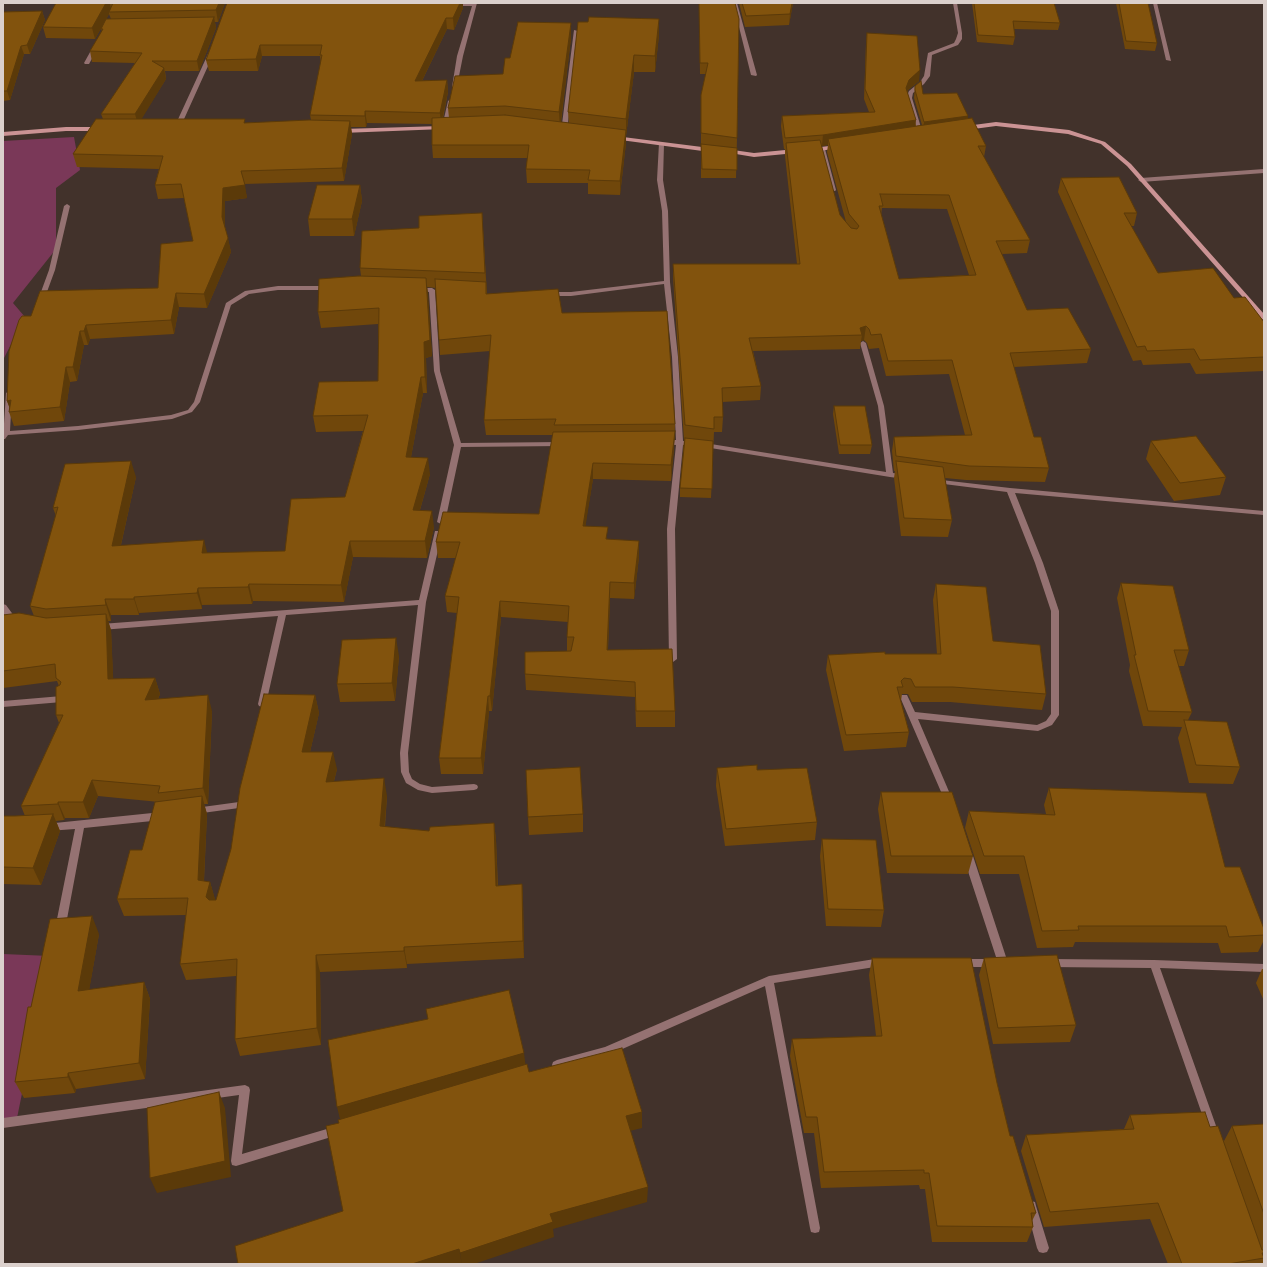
<!DOCTYPE html>
<style>
body{margin:0}
#map{position:relative;width:1267px;height:1267px;overflow:hidden;background:#42322b;font-family:Overpass,sans-serif}
canvas{display:block}
.frame{position:absolute;inset:0;border:4px solid #dbd0cc;pointer-events:none}
</style>
<div id="map">
<canvas width="1267" height="1267"></canvas>
<div class="frame"></div>
</div>
<script>
const context = document.querySelector('canvas').getContext('2d');
context.lineJoin = 'round';
function fill(path, color) { context.fillStyle = color; context.fill(path, 'evenodd'); }
const poly = rows => new Path2D(rows.map(r => 'M' + r).join(''));
function trace(path, color, width, dash) { context.strokeStyle = color; context.lineWidth = width; context.lineCap = dash ? 'butt' : 'round'; context.setLineDash(dash || []); context.stroke(path); }
fill(poly([
 [74,137,80,170,56,188,56,249,13,303,25,317,3,360,3,141],
 [3,954,50,956,17,1118,3,1119]
]), '#7a3858');
fill(poly([
 [477,3,463,56,457,86,452,87,457,56,472,6,453,6,451,5,453,4,477,3],
 [733,3,737,3,757,75,756,76,751,75,733,3],
 [953,3,957,3,962,33,962,39,958,45,932,55,930,76,924,84,913,93,912,98,923,134,918,135,906,98,909,91,920,82,924,76,928,53,954,43,956,39,958,33,953,3],
 [1153,3,1157,3,1171,61,1166,60,1153,3],
 [574,30,578,31,567,132,564,134,561,132,574,30],
 [94,45,99,46,89,64,85,64,84,63,94,45],
 [208,54,213,55,180,128,175,129,174,128,208,54],
 [451,99,454,101,448,127,445,129,442,127,448,101,451,99],
 [659,143,664,144,663,180,668,211,670,282,678,357,683,441,692,441,886,472,878,406,860,343,863,341,866,343,884,406,893,473,908,475,909,477,905,479,890,477,692,445,683,445,675,529,677,659,673,662,669,659,667,529,676,445,663,444,659,442,663,440,676,440,672,357,664,284,571,296,549,296,546,294,549,292,571,292,664,281,662,211,657,180,659,143],
 [820,148,825,149,836,190,835,191,830,190,819,149,820,148],
 [1264,169,1264,173,1141,182,1138,180,1141,178,1264,169],
 [67,204,70,206,55,270,44,300,41,302,39,301,38,300,49,270,64,206,67,204],
 [278,286,330,286,333,288,330,290,278,290,249,294,231,305,200,402,192,412,172,419,78,430,8,435,5,439,3,439,6,393,9,391,12,393,10,431,78,426,171,415,188,410,194,402,226,303,245,291,278,286],
 [417,288,432,288,435,290,440,371,461,443,562,442,566,444,562,446,461,447,445,522,441,524,437,522,454,445,434,371,429,292,415,291,414,290,417,288],
 [933,479,1010,488,1264,511,1264,515,1015,493,1043,563,1059,611,1059,715,1052,725,1038,731,918,719,953,801,952,803,949,804,946,803,945,801,900,697,901,695,907,695,915,712,1037,725,1046,721,1051,714,1051,611,1035,563,1007,492,936,483,933,483,932,481,933,479],
 [435,531,438,531,442,533,426,602,408,753,409,772,412,779,420,784,432,787,474,784,477,785,478,787,477,789,474,790,432,793,418,790,406,783,401,772,400,753,418,605,286,615,266,704,265,706,262,707,259,706,258,704,278,616,101,630,97,627,101,624,419,600,435,531],
 [3,604,6,605,17,620,18,622,17,624,11,624,3,613,3,604],
 [62,696,65,697,66,699,65,701,62,702,3,707,3,701,62,696],
 [239,802,242,803,243,805,242,807,239,808,195,814,192,813,191,811,192,809,195,808,239,802],
 [162,812,165,814,166,816,165,818,162,820,84,828,67,919,65,922,62,923,59,922,57,919,75,829,48,831,45,830,44,827,45,824,162,812],
 [967,849,970,850,972,853,1008,963,1006,966,1003,967,1000,966,998,963,962,853,964,850,967,849],
 [881,958,884,959,886,962,884,965,881,966,774,983,820,1228,819,1232,815,1233,811,1232,810,1228,765,986,611,1054,557,1070,553,1068,552,1065,553,1062,557,1060,605,1047,769,976,881,958],
 [961,959,993,959,996,960,998,963,996,966,993,967,961,967,958,966,956,963,958,960,961,959],
 [1049,959,1154,960,1264,964,1264,972,1160,968,1220,1137,1219,1140,1215,1142,1211,1140,1210,1137,1151,968,1049,967,1046,966,1044,963,1046,960,1049,959],
 [245,1085,249,1087,250,1090,242,1154,337,1126,341,1128,342,1131,341,1134,236,1166,232,1165,231,1161,239,1095,3,1128,3,1118,245,1085],
 [1031,1201,1035,1202,1036,1206,1049,1248,1047,1252,1043,1253,1039,1252,1037,1248,1026,1206,1027,1202,1031,1201]
]), '#957272');
fill(poly([
 [996,122,1069,130,1105,142,1131,164,1264,314,1264,320,1262,319,1127,166,1101,144,1068,134,996,126,966,130,963,128,966,126,996,122],
 [442,126,445,128,444,129,342,133,339,131,342,129,442,126],
 [66,127,100,127,103,129,100,131,66,131,3,136,3,132,66,127],
 [615,136,710,148,713,150,710,152,613,139,612,138,615,136],
 [838,145,840,146,840,148,812,152,809,150,812,148,838,145],
 [726,149,754,153,796,149,799,151,796,153,754,157,724,152,724,150,726,149]
]), '#cb9394');
fill(poly([
 [56,3,225,3,218,22,215,22,216,28,199,71,165,71,166,79,141,119,246,123,311,120,310,115,321,63,320,56,262,56,258,71,209,71,206,60,227,3,463,8,454,30,447,29,422,81,447,80,448,92,443,118,449,118,448,108,503,74,510,58,571,23,571,38,561,122,569,123,568,112,588,22,659,19,659,35,655,72,634,72,626,136,626,143,620,195,588,194,588,183,527,183,526,169,528,158,433,158,432,145,432,124,367,123,366,127,351,127,352,134,344,181,244,184,247,198,225,201,225,227,231,252,207,308,179,307,174,334,90,339,88,345,84,345,77,381,70,382,64,421,14,426,9,412,10,409,7,401,31,316,158,288,193,241,184,198,158,199,155,185,159,169,77,167,73,154,103,119,101,114,135,63,92,62,90,51,102,31,101,29,111,19,109,14,95,39,46,38,43,27],
 [699,3,735,3,737,138,736,178,701,178,701,95,706,74,700,74],
 [739,3,793,3,789,25,745,27],
 [972,3,1054,3,1060,23,1058,30,1014,29,1015,37,1013,45,977,42],
 [1116,3,1148,3,1157,43,1155,51,1125,49],
 [42,11,45,20,30,54,24,54,10,100,3,101,3,12],
 [867,33,919,81,908,90,907,92,916,126,922,125,914,98,915,86,923,94,968,118,986,146,984,157,1030,240,1027,253,1002,254,1027,310,1091,349,1087,363,1014,367,1034,437,1049,468,1045,482,966,480,945,478,952,520,948,537,901,536,894,478,895,471,894,471,892,451,894,437,965,435,949,374,886,376,879,348,869,349,867,343,864,340,861,341,860,349,753,351,761,386,760,400,722,402,723,417,722,432,714,432,711,498,680,497,680,488,684,440,673,277,673,264,797,264,785,156,785,149,784,149,781,126,782,116,869,112,864,99,866,43],
 [828,145,827,152,846,222,840,215,821,146],
 [882,208,947,209,969,275,899,279,881,215],
 [1061,178,1137,213,1134,226,1131,226,1158,273,1234,298,1264,322,1264,371,1196,374,1190,363,1143,365,1141,360,1133,361,1058,192],
 [360,185,362,201,354,236,310,236,308,219],
 [482,213,487,294,562,313,675,424,674,447,671,481,593,479,585,526,639,557,634,599,610,598,608,650,675,711,675,727,636,727,635,697,526,690,525,674,567,651,567,637,568,622,501,617,492,711,489,711,483,774,441,774,439,758,457,613,447,612,445,596,456,558,438,558,436,542,539,514,553,435,486,435,484,420,490,351,440,355,436,288,427,287,432,356,426,358,427,393,423,393,411,457,430,474,420,510,434,527,427,558,353,557,344,602,253,601,252,604,202,605,202,609,139,613,139,615,111,615,111,621,108,621,111,630,113,679,155,678,160,694,158,699,212,711,208,804,204,804,207,814,204,881,210,882,215,900,216,900,315,695,319,713,310,752,337,769,334,781,387,796,385,827,429,831,494,823,496,840,498,886,522,884,523,901,524,958,407,964,407,968,320,972,321,1045,240,1056,235,1039,236,976,186,980,180,964,186,915,124,916,117,899,142,850,159,802,98,796,89,818,65,818,64,820,56,821,60,831,41,885,3,884,3,816,25,816,21,806,59,723,56,715,59,686,57,681,3,688,3,615,34,616,30,606,56,516,53,508,136,477,121,545,208,553,285,551,345,497,363,431,316,432,313,416,378,381,378,324,321,328,318,312,361,276,360,268,419,228],
 [834,406,872,445,870,454,839,454,833,414],
 [1151,441,1226,477,1220,495,1174,501,1146,459],
 [1121,583,1189,650,1184,666,1178,666,1192,712,1188,720,1240,767,1233,784,1189,783,1178,738,1182,727,1143,726,1129,671,1130,665,1117,598],
 [936,584,1046,694,1042,710,950,702,912,702,908,694,902,694,901,701,909,732,906,747,844,751,826,670,828,655,885,654,937,654,933,600],
 [399,656,395,701,340,702,337,684],
 [717,768,757,770,817,822,815,840,725,846,716,786],
 [1049,788,1225,867,1264,929,1264,940,1258,952,1221,953,1218,943,1075,942,1073,947,1037,948,1019,874,980,874,965,828,969,811,1046,814,1044,805],
 [881,792,973,856,968,874,887,873,878,809],
 [583,814,583,832,529,835,528,817],
 [822,839,884,910,881,927,826,926,820,856],
 [99,934,89,990,144,982,150,999,145,1079,76,1089,75,1093,24,1098,15,1082,31,1007],
 [872,958,997,1083,1010,1136,1036,1213,1032,1221,1033,1227,1027,1242,932,1242,925,1189,920,1189,919,1185,821,1188,814,1133,804,1133,790,1056,792,1039,876,1036,869,975],
 [984,958,1076,1025,1070,1042,993,1044,979,975],
 [1262,969,1264,969,1264,1001,1256,983],
 [1130,1115,1210,1127,1224,1141,1232,1126,1264,1124,1264,1264,1168,1264,1150,1219,1044,1227,1021,1151,1026,1135,1124,1129]
]), '#70470b');
fill(poly([
 [106,3,110,3,111,10,109,12,109,14,95,39,92,28],
 [219,3,225,3,218,22,216,10],
 [460,3,463,3,463,8,454,30,453,18],
 [792,3,793,3,789,25,790,14],
 [42,11,45,20,30,54,27,45],
 [214,17,216,28,199,71,197,61],
 [446,18,447,29,416,93,415,81],
 [659,19,659,35,655,72,655,56],
 [571,23,571,38,560,128,559,112],
 [260,45,262,56,258,71,256,59],
 [21,46,24,54,10,100,7,91],
 [634,55,634,72,626,136,626,119],
 [164,68,166,79,138,125,135,114],
 [920,70,919,81,908,90,905,98,906,88,909,80],
 [447,80,448,92,441,124,440,113],
 [365,111,367,123,366,127,365,116],
 [968,116,967,124,923,130,924,122],
 [916,120,915,131,828,139,828,145,822,146,823,135],
 [350,121,352,134,344,181,342,168],
 [626,130,626,143,620,195,620,181],
 [245,185,247,198,225,201,225,230,222,217,223,188],
 [360,185,362,201,354,236,352,219],
 [482,213,483,229,486,290,485,273],
 [228,238,231,252,207,308,204,294],
 [426,278,428,293,432,356,426,358,427,393,425,377,424,342],
 [176,293,179,307,174,334,171,320],
 [86,325,90,339,88,345,84,331],
 [866,326,864,340,861,341,862,335,860,328],
 [80,331,84,345,77,381,73,367],
 [66,367,70,382,64,421,60,407],
 [421,377,423,393,408,473,406,457],
 [11,400,11,411,7,401],
 [675,431,674,447,671,481,671,465],
 [428,458,430,474,415,527,413,510],
 [131,461,136,477,117,562,112,546],
 [593,463,593,479,583,542,583,526],
 [432,511,434,527,427,558,425,541],
 [204,540,208,556,202,553],
 [350,541,353,557,344,602,341,585],
 [639,541,639,557,634,599,634,583],
 [610,582,610,598,607,666,607,650],
 [249,584,253,601,252,604,248,587],
 [198,588,202,605,202,609,197,593],
 [134,597,139,613,139,615,134,599],
 [105,599,111,615,111,621,106,605],
 [500,601,501,617,492,711,490,696],
 [106,614,111,630,114,695,108,679],
 [396,638,399,656,395,701,392,683],
 [155,678,160,694,150,716,145,700],
 [208,695,212,711,208,804,203,788],
 [315,695,319,713,306,769,302,752],
 [488,696,489,711,483,774,481,758],
 [333,752,337,769,329,799,326,782],
 [384,778,387,796,383,843,380,826],
 [92,780,98,796,89,818,83,802],
 [202,796,207,814,203,897,198,880],
 [58,802,65,818,64,820,58,804],
 [53,814,60,831,41,885,33,868],
 [494,823,496,840,498,903,496,886],
 [210,882,215,899,212,914,206,897],
 [522,884,523,901,524,958,523,941],
 [92,916,99,934,86,1008,78,991],
 [404,947,407,964,407,968,404,951],
 [316,955,320,972,321,1045,317,1028],
 [144,982,150,999,145,1079,139,1063],
 [524,1053,526,1069,341,1123,337,1107],
 [68,1073,76,1089,75,1093,68,1077],
 [219,1092,225,1108,231,1177,157,1193,150,1178],
 [642,1112,642,1128,626,1132,626,1116],
 [648,1187,647,1202,553,1229,554,1237,474,1264,462,1264,460,1253,550,1214],
 [459,1249,462,1264,412,1264]
]), '#5b3a09');
const building = poly([
 [56,3,106,3,92,28,43,27,56,3],
 [113,3,219,3,216,10,109,12,113,3],
 [227,3,460,3,453,18,446,18,415,81,447,80,440,113,365,111,365,116,310,115,322,55,320,55,322,45,260,45,256,59,206,60,227,3],
 [699,3,735,3,739,19,737,138,701,133,701,95,708,63,700,63,699,3],
 [742,3,792,3,790,14,746,16,742,3],
 [974,3,1054,3,1060,23,1013,21,1015,37,978,35,974,3],
 [1119,3,1148,3,1157,43,1126,41,1119,3],
 [42,11,27,45,21,46,7,91,3,91,3,12,42,11],
 [214,17,197,61,152,61,164,68,135,114,101,114,142,53,90,51,103,29,101,29,106,19,214,17],
 [589,17,659,19,655,56,634,55,626,119,568,112,578,22,588,22,589,17],
 [518,22,571,23,559,112,505,106,448,108,455,76,503,74,505,58,510,58,518,22],
 [867,33,917,36,920,70,909,80,906,88,916,120,823,135,785,138,782,116,875,112,865,89,867,33],
 [921,81,923,94,957,93,968,116,924,122,915,90,915,86,921,81],
 [505,115,626,130,620,181,588,180,590,170,526,169,529,145,432,145,432,118,505,115],
 [972,118,986,146,978,146,1030,240,996,241,1027,310,1068,308,1091,349,1010,353,1034,437,1041,437,1049,468,969,466,896,456,894,437,972,435,952,360,888,361,881,334,871,335,869,329,866,326,860,328,862,335,749,338,761,386,722,388,723,417,714,417,714,429,685,425,673,264,800,264,786,143,820,140,840,215,851,228,857,229,859,226,849,214,828,139,972,118],
 [880,194,949,195,976,275,899,279,879,206,883,206,880,194],
 [96,119,245,119,244,123,309,120,350,121,342,168,241,171,245,185,223,188,222,217,228,238,204,294,176,293,171,320,86,325,84,331,80,331,73,367,66,367,60,407,9,412,11,400,7,401,9,351,19,320,22,316,31,316,40,291,158,288,161,244,193,241,181,184,155,185,163,156,73,154,96,119],
 [701,144,737,148,737,170,702,169,701,144],
 [1119,177,1137,213,1124,213,1158,273,1213,268,1234,298,1245,297,1264,322,1264,357,1200,360,1194,349,1147,351,1145,346,1137,347,1061,178,1119,177],
 [317,185,360,185,352,219,308,219,317,185],
 [482,213,485,273,360,268,362,231,419,228,419,216,482,213],
 [359,276,426,278,430,340,424,342,425,377,421,377,406,457,428,458,413,510,432,511,425,541,350,541,341,585,249,584,248,587,198,588,197,593,134,597,134,599,105,599,106,605,46,609,30,606,58,507,53,508,65,464,131,461,112,546,204,540,202,553,285,551,291,499,345,497,368,415,313,416,319,382,378,381,379,308,318,312,319,279,359,276],
 [435,279,486,282,486,294,558,289,562,313,667,311,675,424,554,425,556,419,484,420,491,335,439,340,435,279],
 [834,406,865,406,872,445,840,445,834,406],
 [675,431,671,465,593,463,583,526,608,527,606,539,639,541,634,583,610,582,607,650,672,649,675,711,636,711,635,682,525,674,525,652,571,651,574,637,567,637,569,606,500,601,490,696,488,696,481,758,439,758,459,597,445,596,460,542,436,542,443,512,539,514,553,432,675,431],
 [1196,436,1226,477,1180,483,1151,441,1196,436],
 [685,438,713,441,712,489,680,488,685,438],
 [896,461,943,467,952,520,904,518,896,461],
 [1121,583,1173,586,1189,650,1174,650,1192,712,1148,711,1134,655,1136,655,1121,583],
 [936,584,986,587,993,641,1040,645,1046,694,953,687,915,687,911,679,904,678,901,681,903,687,897,687,909,732,846,735,828,655,885,652,885,654,941,654,936,584],
 [19,613,46,618,106,614,108,679,155,678,145,700,208,695,203,788,158,793,160,786,92,780,83,802,58,802,58,804,21,806,63,715,56,715,56,687,60,685,61,682,56,678,55,664,3,671,3,615,19,613],
 [396,638,392,683,337,684,342,640,396,638],
 [264,694,315,695,302,752,333,752,326,782,384,778,380,826,429,831,430,827,494,823,496,886,522,884,523,941,404,947,404,951,316,955,317,1028,235,1039,237,959,180,964,188,898,117,899,130,850,142,850,155,802,202,796,198,880,210,882,206,897,209,900,216,900,231,849,240,788,264,694],
 [1184,720,1227,722,1240,767,1196,765,1184,720],
 [757,765,757,770,807,768,817,822,726,829,717,768,757,765],
 [580,767,583,814,528,817,526,770,580,767],
 [1049,788,1206,793,1225,867,1240,867,1264,929,1264,935,1229,937,1226,926,1078,926,1079,930,1042,931,1024,856,984,856,969,811,1055,815,1049,788],
 [881,792,952,792,973,856,891,856,881,792],
 [53,814,33,868,3,867,3,816,15,816,53,814],
 [822,839,876,840,884,910,828,909,822,839],
 [92,916,78,991,144,982,139,1063,68,1073,68,1077,15,1082,28,1007,31,1007,50,919,92,916],
 [1057,955,1076,1025,998,1028,984,958,1057,955],
 [872,958,971,958,997,1083,1010,1136,1013,1136,1036,1213,1031,1213,1033,1227,937,1226,929,1173,924,1173,924,1170,824,1172,817,1117,806,1117,792,1039,882,1036,872,958],
 [509,990,524,1053,337,1107,328,1040,428,1019,426,1009,509,990],
 [622,1048,642,1112,626,1116,648,1187,550,1214,553,1222,460,1253,459,1249,412,1264,238,1264,235,1246,343,1211,326,1126,339,1123,338,1120,527,1064,529,1072,622,1048],
 [219,1092,225,1161,150,1178,147,1108,219,1092],
 [1205,1112,1210,1127,1218,1126,1262,1250,1264,1250,1264,1253,1262,1253,1264,1258,1228,1264,1182,1264,1158,1203,1050,1212,1026,1135,1134,1129,1130,1115,1205,1112],
 [1264,1124,1264,1214,1232,1126,1264,1124]
]);
fill(building, '#82530d');
trace(building, '#5b3a09', 1);
</script>
